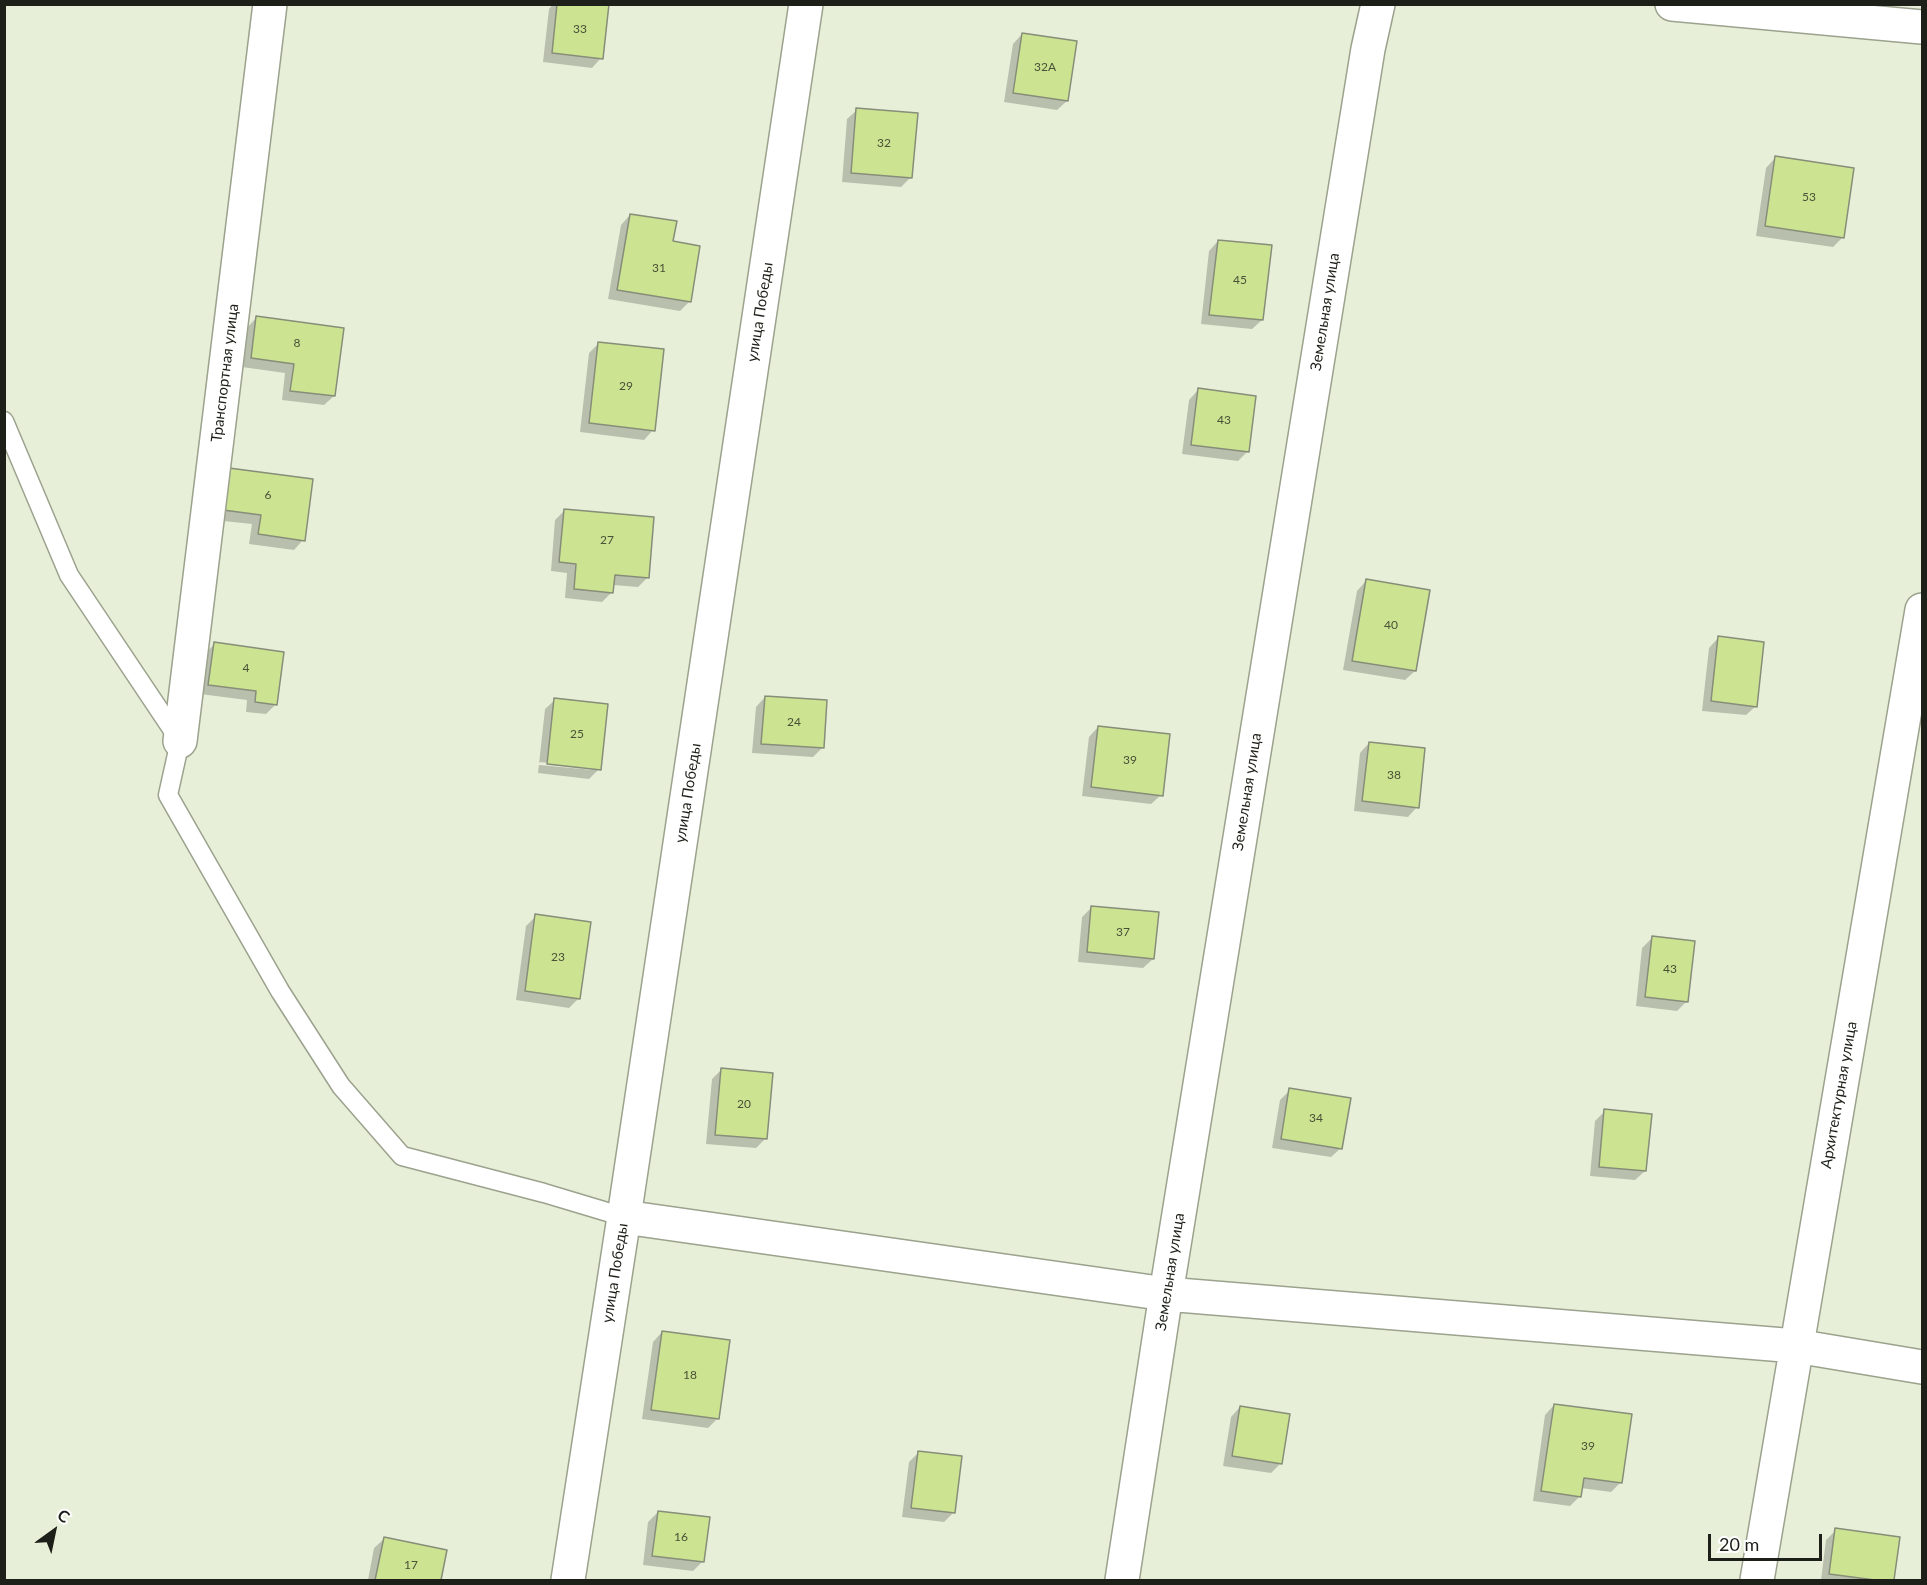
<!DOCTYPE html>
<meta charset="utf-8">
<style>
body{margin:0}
#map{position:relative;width:1927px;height:1585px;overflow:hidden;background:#e8efd9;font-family:Lato,sans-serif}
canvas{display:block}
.frame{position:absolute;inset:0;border:6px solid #1d2018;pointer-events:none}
.north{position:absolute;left:24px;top:1501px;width:60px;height:60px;-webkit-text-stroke:4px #fff;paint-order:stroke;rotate:33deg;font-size:16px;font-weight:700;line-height:24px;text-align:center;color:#1d2018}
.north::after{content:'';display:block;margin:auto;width:21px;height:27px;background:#1d2018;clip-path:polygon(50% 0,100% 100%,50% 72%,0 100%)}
.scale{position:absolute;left:1708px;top:1534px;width:114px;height:27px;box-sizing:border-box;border:3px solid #1d2018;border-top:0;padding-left:8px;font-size:18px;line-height:21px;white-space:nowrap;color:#1d2018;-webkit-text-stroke:4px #fff;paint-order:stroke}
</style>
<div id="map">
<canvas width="1927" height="1585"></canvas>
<div class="frame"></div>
<div class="north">С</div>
<div class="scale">20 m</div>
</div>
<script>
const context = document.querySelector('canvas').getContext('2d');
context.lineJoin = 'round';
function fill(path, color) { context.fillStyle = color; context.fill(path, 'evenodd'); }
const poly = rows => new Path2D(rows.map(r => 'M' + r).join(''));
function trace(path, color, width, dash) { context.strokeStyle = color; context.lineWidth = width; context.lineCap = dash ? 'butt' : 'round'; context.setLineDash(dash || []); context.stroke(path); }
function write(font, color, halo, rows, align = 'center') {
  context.font = font + ' Lato,sans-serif'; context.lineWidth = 4.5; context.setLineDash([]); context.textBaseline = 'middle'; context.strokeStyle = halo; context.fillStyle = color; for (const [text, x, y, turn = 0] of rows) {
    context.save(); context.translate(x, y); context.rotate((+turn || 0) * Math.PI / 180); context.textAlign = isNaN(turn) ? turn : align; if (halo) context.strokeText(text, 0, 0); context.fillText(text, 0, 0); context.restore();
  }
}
fill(poly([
 [553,4,607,4,601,58,592,68,543,62,549,9],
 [1022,34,1067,101,1057,110,1004,102,1013,44],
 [857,110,911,177,901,187,842,182,847,119],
 [1775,158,1843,237,1833,247,1756,236,1766,168],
 [630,215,672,242,690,301,680,311,608,299,621,225],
 [1218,241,1262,320,1252,329,1201,324,1209,251],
 [256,318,334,396,324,405,282,400,285,373,242,367,247,328],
 [599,343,653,430,644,440,580,432,589,353],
 [1198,390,1248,451,1238,461,1182,454,1189,400],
 [219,479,303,540,294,550,249,544,252,524,214,520],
 [565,510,647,578,638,587,613,585,612,592,602,602,565,598,567,573,551,571,555,520],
 [1366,581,1415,671,1405,680,1343,670,1357,591],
 [1718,638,1756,706,1746,715,1702,711,1709,648],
 [215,644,275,705,266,714,246,712,247,700,200,694,205,653],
 [765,697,822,748,813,757,752,753,756,707],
 [555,700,599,769,589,779,538,773,545,709],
 [539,762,593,767,593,770,539,765],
 [1098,727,1161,795,1151,804,1082,796,1089,737],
 [1369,743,1417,807,1408,817,1354,811,1360,753],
 [1092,907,1153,959,1143,968,1078,962,1082,917],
 [536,916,579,998,569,1008,516,1000,526,926],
 [1652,938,1687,1001,1677,1011,1636,1006,1642,948],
 [721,1070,765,1139,756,1148,706,1144,712,1079],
 [1290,1090,1341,1148,1331,1157,1272,1148,1280,1100],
 [1605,1111,1645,1171,1635,1180,1590,1176,1595,1121],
 [662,1332,717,1419,708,1428,642,1419,653,1342],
 [1554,1405,1621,1482,1611,1492,1581,1488,1580,1496,1570,1506,1533,1501,1545,1415],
 [1240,1407,1281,1463,1271,1473,1223,1466,1231,1417],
 [918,1453,953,1513,944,1522,902,1517,909,1462],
 [658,1512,702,1562,693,1571,643,1565,648,1522],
 [1836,1530,1898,1538,1892,1580,1821,1580,1826,1540],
 [384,1539,445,1551,439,1580,368,1580,374,1548]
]), '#0003');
const building = poly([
 [557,4,609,4,603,59,552,53,557,4],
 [1022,33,1077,41,1068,101,1013,93,1022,33],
 [856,108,918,113,912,178,851,173,856,108],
 [1775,156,1854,168,1844,238,1765,226,1775,156],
 [630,214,677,221,673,241,700,246,691,302,617,290,630,214],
 [1218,240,1272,245,1263,320,1209,315,1218,240],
 [256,316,344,328,335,396,290,391,294,364,251,358,256,316],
 [598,342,664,349,655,431,589,423,598,342],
 [1198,388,1256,396,1249,452,1191,445,1198,388],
 [229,468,313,479,305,541,258,534,261,515,223,510,229,468],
 [564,509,654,517,649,578,615,575,613,593,574,589,576,564,559,562,564,509],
 [1366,579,1430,590,1416,671,1352,661,1366,579],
 [1718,636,1764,642,1757,707,1711,701,1718,636],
 [214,642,284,652,277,705,255,702,256,691,208,685,214,642],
 [765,696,827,700,824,748,761,744,765,696],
 [554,698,608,704,601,770,547,764,554,698],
 [1098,726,1170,734,1163,796,1091,787,1098,726],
 [1369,742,1425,748,1419,808,1362,801,1369,742],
 [1091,906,1159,912,1154,959,1087,952,1091,906],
 [535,914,591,922,580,999,525,991,535,914],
 [1652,936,1695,941,1688,1002,1645,997,1652,936],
 [721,1068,773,1073,767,1139,715,1135,721,1068],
 [1289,1088,1351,1098,1342,1149,1281,1139,1289,1088],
 [1604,1109,1652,1114,1646,1171,1599,1167,1604,1109],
 [662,1331,730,1340,719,1419,651,1410,662,1331],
 [1554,1404,1632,1414,1622,1483,1584,1478,1581,1497,1541,1491,1554,1404],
 [1240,1406,1290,1414,1282,1464,1232,1456,1240,1406],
 [918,1451,962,1456,955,1513,911,1508,918,1451],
 [658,1511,710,1517,704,1562,652,1556,658,1511],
 [1835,1528,1900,1537,1894,1580,1875,1580,1829,1574,1835,1528],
 [384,1537,447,1550,441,1580,375,1580,384,1537]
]);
fill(building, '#cce392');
trace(building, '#868d78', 1.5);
const service = poly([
 [4,421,69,575,180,741,168,795,280,991,341,1086,402,1156,544,1193,624,1217]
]);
const minor = poly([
 [1672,4,1922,27],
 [180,741,270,4],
 [624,1217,1166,1294,1796,1346,1922,1367],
 [568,1580,624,1217,806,4],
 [1122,1580,1166,1294,1368,49,1378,4],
 [1757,1580,1922,610]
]);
trace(service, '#9ba28d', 21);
trace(minor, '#9ba28d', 36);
trace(service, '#fff', 18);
trace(minor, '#fff', 33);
write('12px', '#495136', null, [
 ["33",580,29],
 ["32А",1045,67],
 ["32",884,143],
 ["53",1809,197],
 ["31",659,268],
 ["45",1240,280],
 ["8",297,343],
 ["29",626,386],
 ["43",1224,420],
 ["6",268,495],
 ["27",607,540],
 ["40",1391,625],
 ["4",246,668],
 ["24",794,722],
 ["25",577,734],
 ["39",1130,760],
 ["38",1394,775],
 ["37",1123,932],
 ["23",558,957],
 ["43",1670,969],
 ["20",744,1104],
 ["34",1316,1118],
 ["18",690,1375],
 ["39",1588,1446],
 ["16",681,1537],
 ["17",411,1565]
]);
write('15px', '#1d2018', '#fff', [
 ["улица Победы",760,312,-81],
 ["Земельная улица",1325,312,-81],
 ["Транспортная улица",225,373,-83],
 ["Земельная улица",1247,792,-81],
 ["улица Победы",688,793,-81],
 ["Архитектурная улица",1839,1095,-80],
 ["Земельная улица",1170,1272,-81],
 ["улица Победы",615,1273,-81]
]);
</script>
